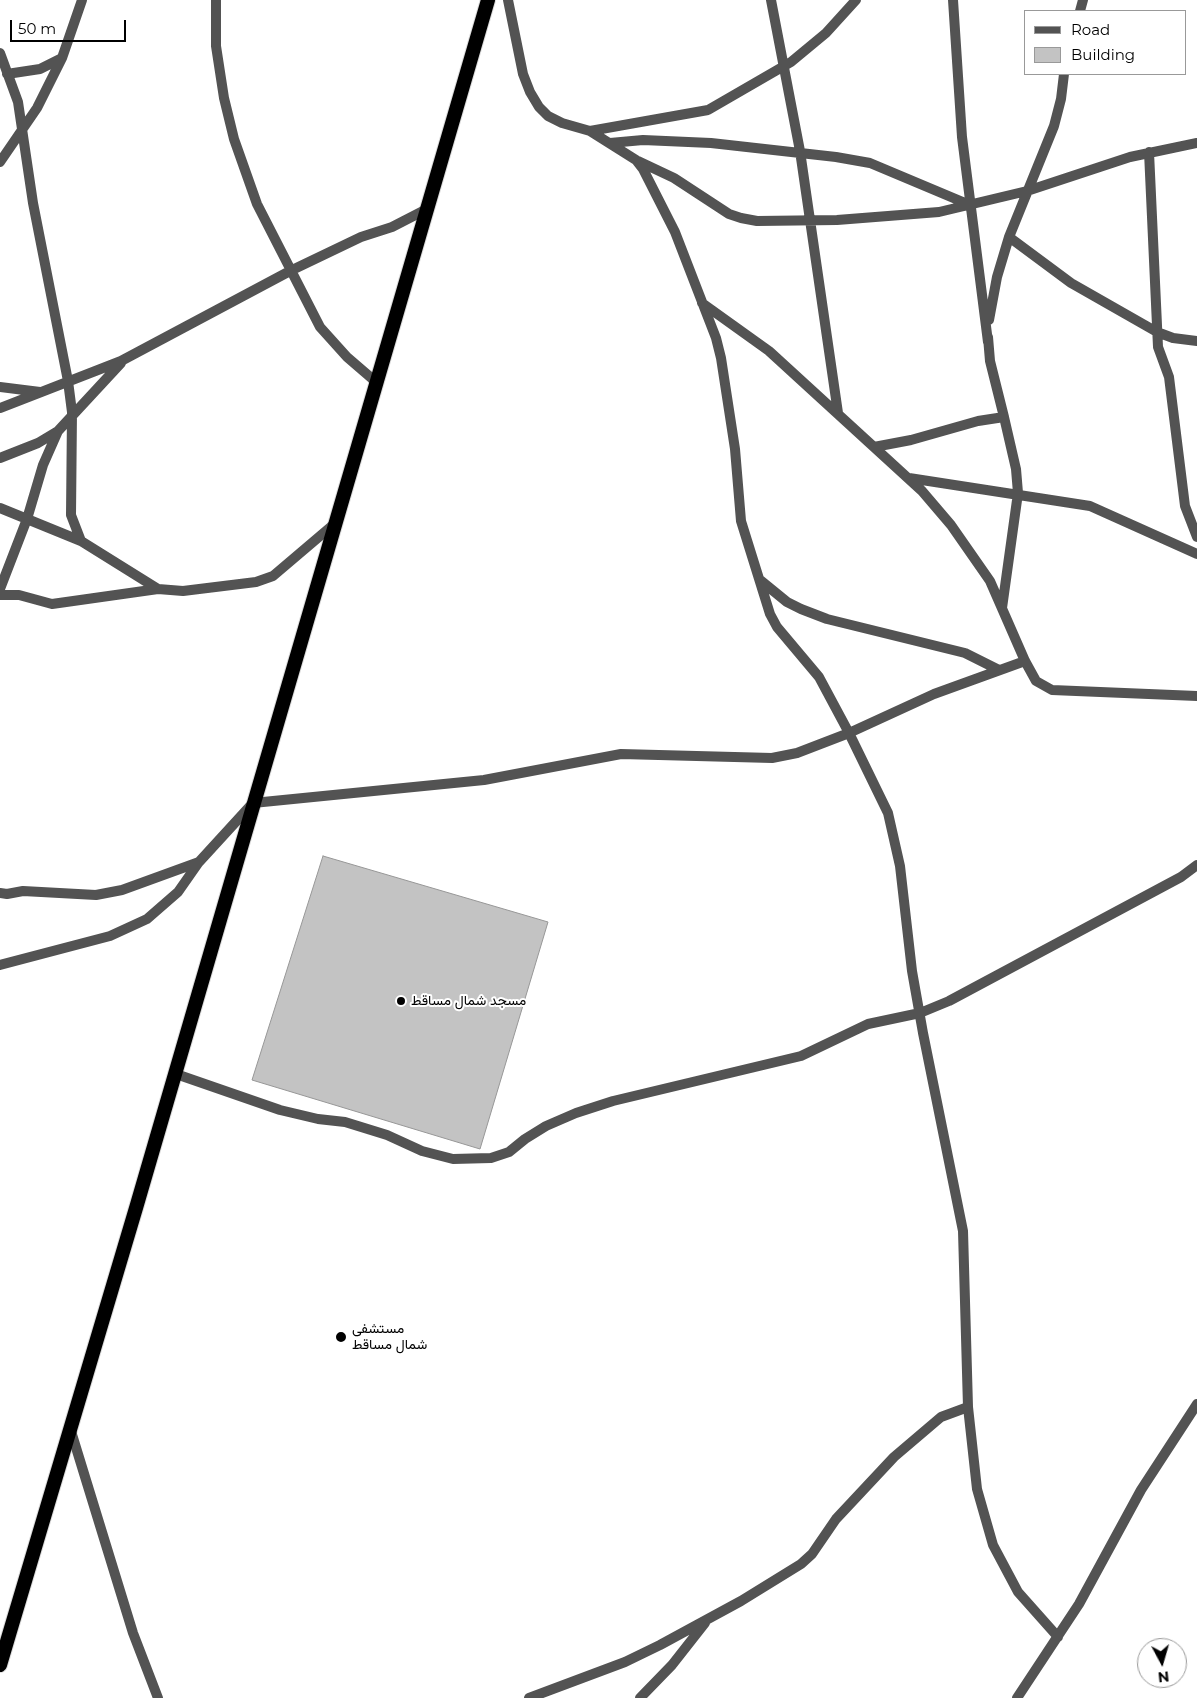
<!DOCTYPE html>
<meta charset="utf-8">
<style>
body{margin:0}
#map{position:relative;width:1197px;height:1698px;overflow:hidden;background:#fff;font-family:Montserrat,sans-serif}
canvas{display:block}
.legend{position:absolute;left:1024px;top:10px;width:162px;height:65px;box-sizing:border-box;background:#fff;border:1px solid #999;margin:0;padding:6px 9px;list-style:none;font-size:15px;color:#000}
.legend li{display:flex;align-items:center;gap:10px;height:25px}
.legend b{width:25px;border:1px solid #999}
.north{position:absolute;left:1137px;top:1638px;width:50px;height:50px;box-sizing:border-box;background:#fff;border:1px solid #999;border-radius:50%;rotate:174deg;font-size:14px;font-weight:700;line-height:20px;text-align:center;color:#000}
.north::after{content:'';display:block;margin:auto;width:18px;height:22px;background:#000;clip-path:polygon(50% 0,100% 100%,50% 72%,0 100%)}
.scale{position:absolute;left:10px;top:20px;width:116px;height:22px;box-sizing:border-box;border:2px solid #000;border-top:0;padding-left:6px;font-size:15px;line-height:18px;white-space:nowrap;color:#000;-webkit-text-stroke:4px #fff;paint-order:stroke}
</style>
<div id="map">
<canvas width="1197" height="1698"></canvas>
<ul class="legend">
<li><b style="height:6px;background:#535353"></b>Road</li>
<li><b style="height:14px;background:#c3c3c3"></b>Building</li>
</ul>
<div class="north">N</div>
<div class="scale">50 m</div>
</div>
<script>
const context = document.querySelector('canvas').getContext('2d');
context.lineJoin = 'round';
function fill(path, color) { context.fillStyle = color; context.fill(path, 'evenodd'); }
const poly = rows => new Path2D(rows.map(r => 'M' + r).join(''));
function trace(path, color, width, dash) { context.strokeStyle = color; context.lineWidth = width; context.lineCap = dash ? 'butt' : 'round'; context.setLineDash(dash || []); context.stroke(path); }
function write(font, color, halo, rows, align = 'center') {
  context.font = font + ' Montserrat,Vazirmatn,sans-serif'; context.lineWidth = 4; context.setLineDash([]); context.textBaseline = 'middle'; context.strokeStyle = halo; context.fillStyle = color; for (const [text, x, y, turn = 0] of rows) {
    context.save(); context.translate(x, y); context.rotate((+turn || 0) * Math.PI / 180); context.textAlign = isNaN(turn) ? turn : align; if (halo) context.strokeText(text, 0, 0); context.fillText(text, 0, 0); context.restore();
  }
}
const building = poly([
 [323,856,548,922,480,1149,252,1080,323,856]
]);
fill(building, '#c3c3c3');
trace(building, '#979797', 1);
const trunk = poly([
 [0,1665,136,1208,488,0]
]);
trace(trunk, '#dbdbdb', 16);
trace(poly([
 [216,0,216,46,224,98,234,139,257,204,320,327,347,357,376,382],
 [508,0,523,74,530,92,539,107,548,116,562,123,590,131,636,160,643,169,675,232,716,338,721,358,735,449,741,521,770,614,777,627,819,677,849,733,888,813,900,866,912,971,923,1033,963,1231,968,1407,977,1489,993,1545,1018,1592,1058,1637],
 [771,0,800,151,838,413],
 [953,0,962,137,988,342],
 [1080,11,1083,0],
 [0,53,18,102,33,203,68,381,72,412,71,515,81,541],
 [7,74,40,69,62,58],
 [1064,74,1061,99,1054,126,1009,237,1071,283,1157,332,1173,338,1197,341],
 [590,131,708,110,791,62,826,33,856,0],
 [610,143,643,140,711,143,836,157,870,163,970,205],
 [1149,152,1158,347,1169,377,1185,506,1197,537],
 [638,161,674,178,729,214,741,218,757,221,837,220,939,212,1027,191,1130,157,1197,143],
 [0,162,37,108,62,58,82,0],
 [702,303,769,351,922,491,951,525,990,581,1025,661,1036,681,1052,690,1197,696],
 [989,320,997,277,1009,237],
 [0,387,40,392],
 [0,408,121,361,290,271,361,237,392,227,427,209],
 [874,447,911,440,978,421,1004,417,990,361,988,337],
 [0,458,38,443,58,431,121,363],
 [909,478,1090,506,1197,554],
 [0,508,81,541,158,589],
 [760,580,787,602,801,609,827,619,965,653,999,670],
 [0,589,27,519,43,465,58,431],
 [0,595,19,595,52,604,158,589,183,591,256,582,273,576,333,525],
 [1002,608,1018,493,1016,469,1004,417],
 [0,893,7,894,23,891,96,895,122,890,199,862],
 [0,965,110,936,147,919,178,892,199,862,253,803,484,780,621,754,772,758,797,753,849,733,934,694,1025,661],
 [176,1074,280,1110,318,1119,345,1122,387,1135,422,1151,453,1159,491,1158,509,1152,525,1139,546,1126,576,1113,613,1101,801,1056,868,1024,920,1013,949,1001,1181,877,1197,865],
 [70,1428,133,1633,158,1698],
 [529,1698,625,1662,660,1645,741,1601,801,1564,812,1554,836,1519,894,1457,941,1417,968,1407],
 [640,1698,672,1665,705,1623],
 [1017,1698,1079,1604,1141,1490,1197,1404]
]), '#535353', 10);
trace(trunk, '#000', 14);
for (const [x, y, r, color] of [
 [401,1001,5,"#000"],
 [341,1337,6,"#000"]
]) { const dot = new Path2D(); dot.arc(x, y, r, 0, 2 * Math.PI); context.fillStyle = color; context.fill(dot); trace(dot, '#fff', 2); }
write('14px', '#000', '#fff', [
 ["مسجد شمال مساقط",411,1001],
 ["مستشفى",352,1329],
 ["شمال مساقط",352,1345]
], 'left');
</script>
